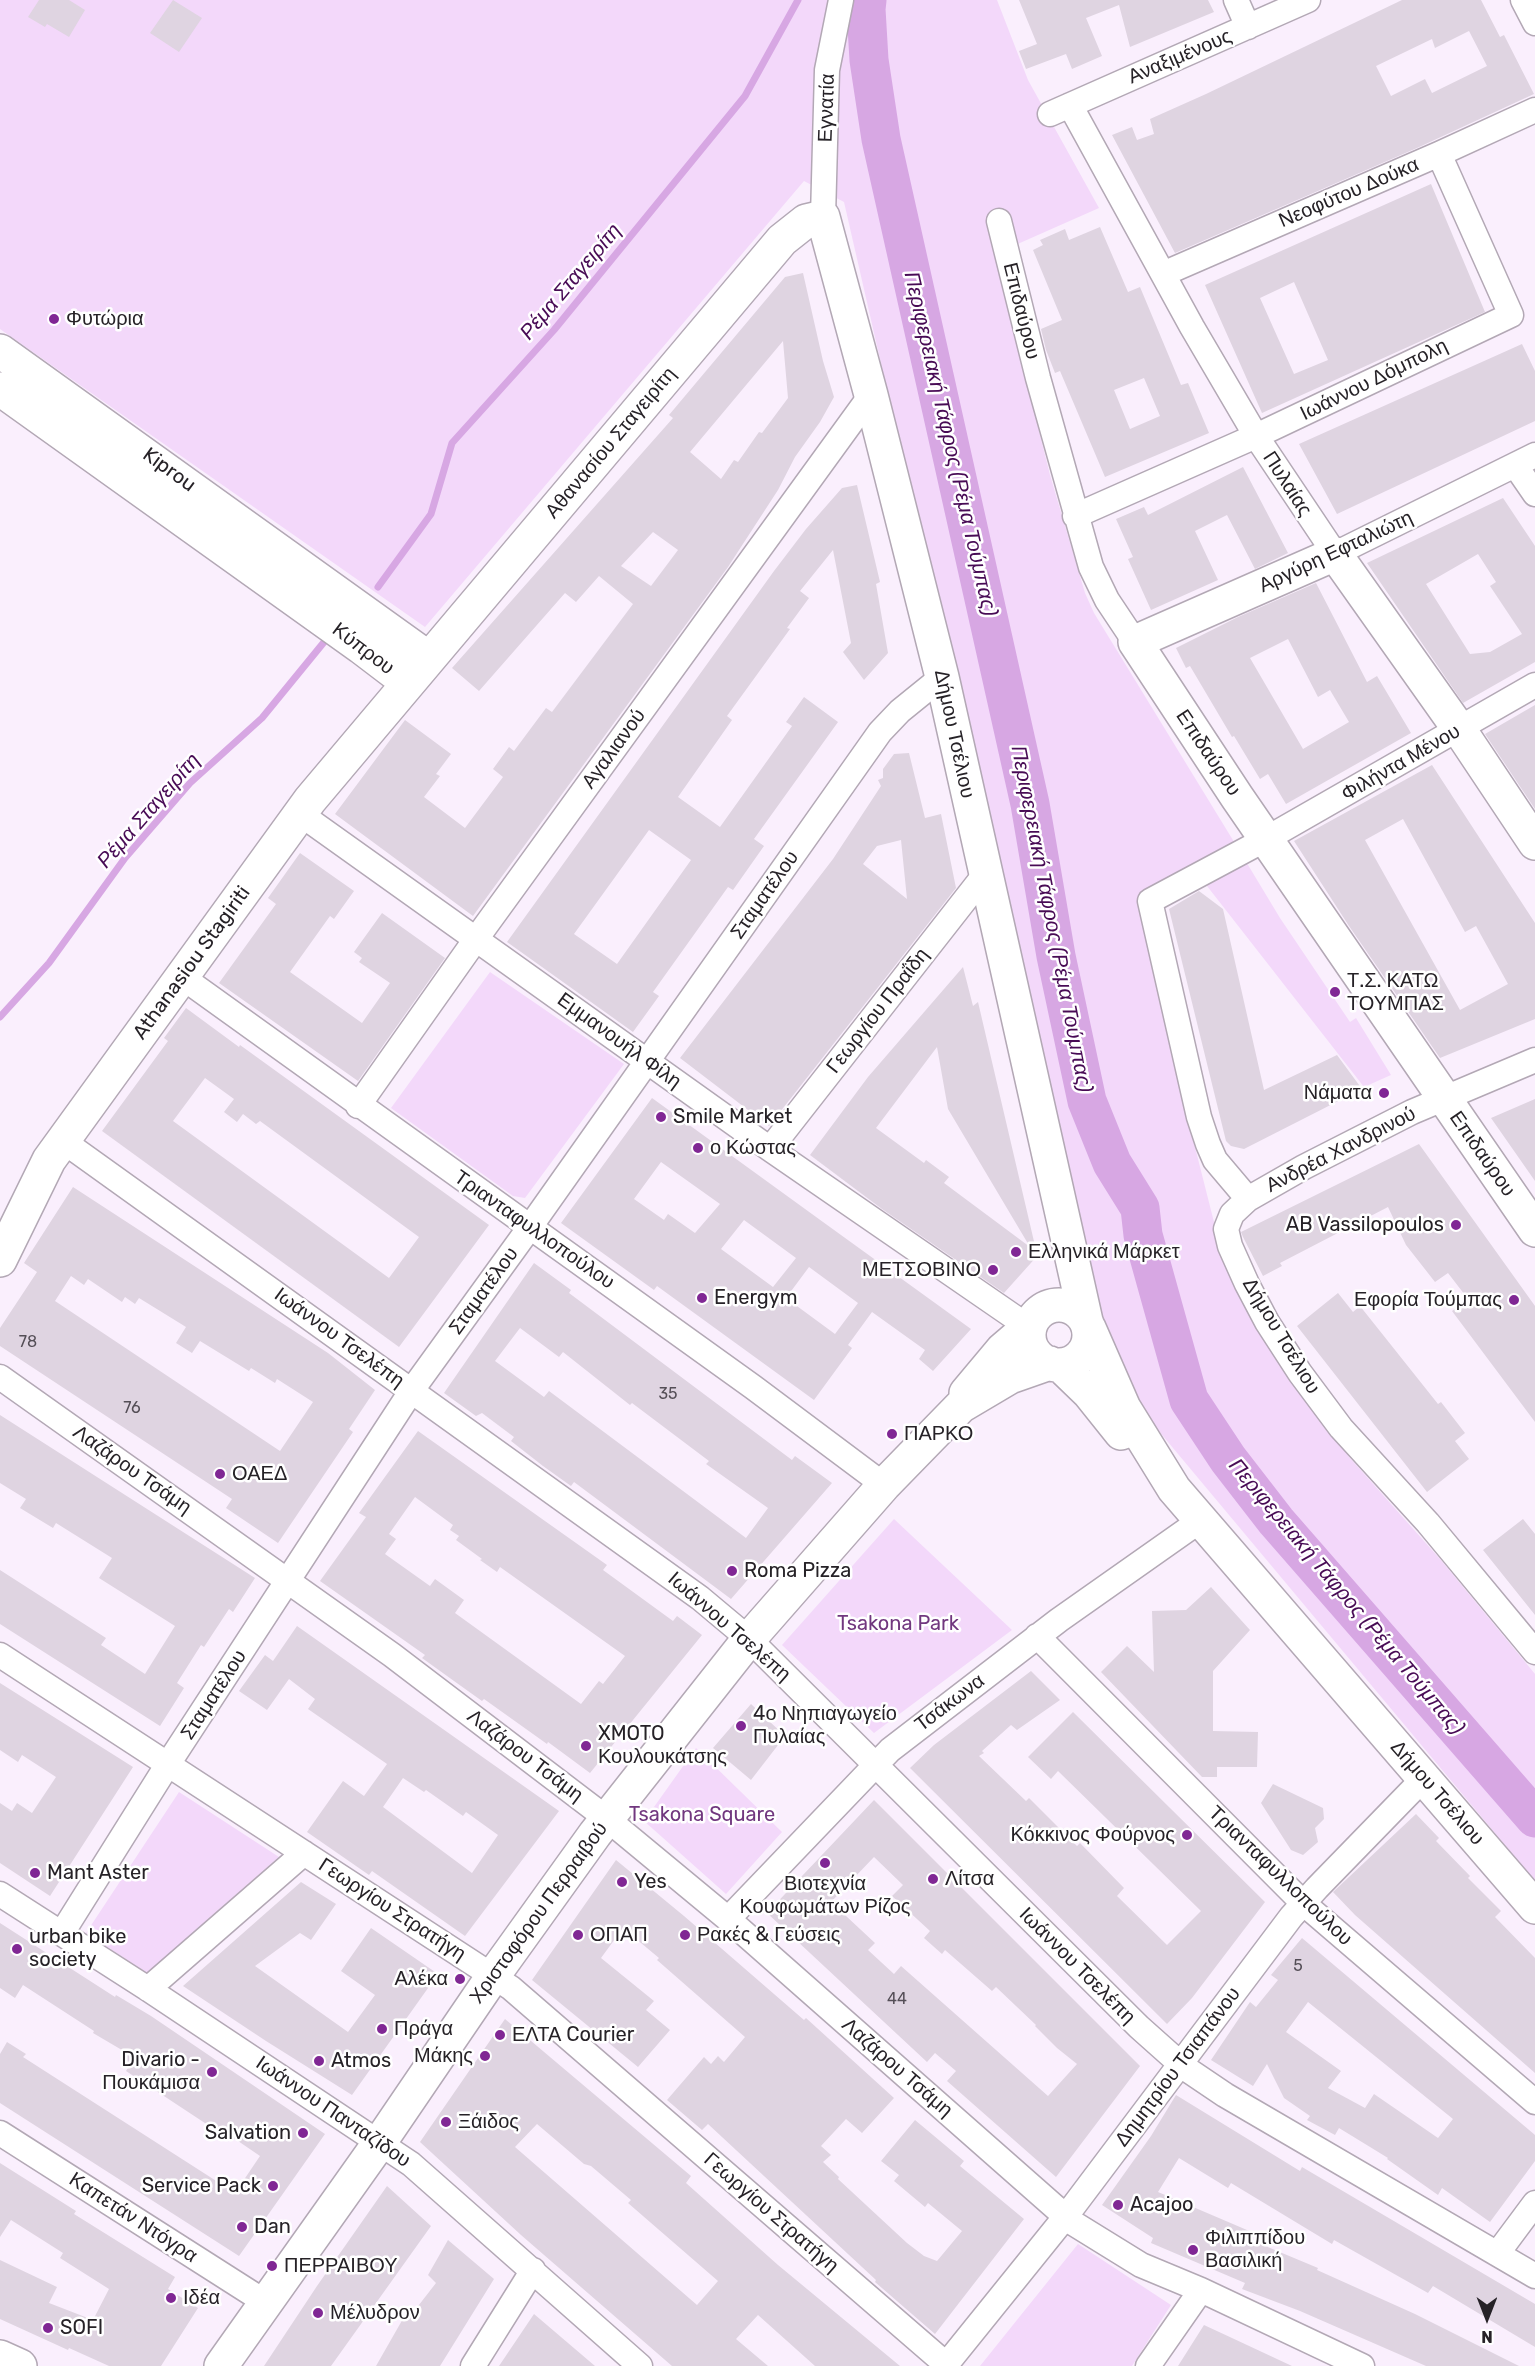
<!DOCTYPE html>
<meta charset="utf-8">
<style>
body{margin:0}
#map{position:relative;width:1535px;height:2366px;overflow:hidden;background:#faeffd;font-family:Rubik,sans-serif}
canvas{display:block}
.north{position:absolute;left:1457px;top:2288px;width:60px;height:60px;-webkit-text-stroke:4px #fff;paint-order:stroke;rotate:180deg;font-size:16px;font-weight:700;line-height:24px;text-align:center;color:#262227}
.north::after{content:'';display:block;margin:auto;width:21px;height:27px;background:#262227;clip-path:polygon(50% 0,100% 100%,50% 72%,0 100%)}
</style>
<div id="map">
<canvas width="1535" height="2366"></canvas>
<div class="north">N</div>
</div>
<script>
const context = document.querySelector('canvas').getContext('2d');
context.lineJoin = 'round';
function fill(path, color) { context.fillStyle = color; context.fill(path, 'evenodd'); }
const poly = rows => new Path2D(rows.map(r => 'M' + r).join(''));
function trace(path, color, width, dash) { context.strokeStyle = color; context.lineWidth = width; context.lineCap = dash ? 'butt' : 'round'; context.setLineDash(dash || []); context.stroke(path); }
function write(font, color, halo, rows, align = 'center') {
  context.font = font + ' Rubik,sans-serif'; context.lineWidth = 5; context.setLineDash([]); context.textBaseline = 'middle'; context.strokeStyle = halo; context.fillStyle = color; for (const [text, x, y, turn = 0] of rows) {
    context.save(); context.translate(x, y); context.rotate((+turn || 0) * Math.PI / 180); context.textAlign = isNaN(turn) ? turn : align; if (halo) context.strokeText(text, 0, 0); context.fillText(text, 0, 0); context.restore();
  }
}
fill(poly([
 [0,0,997,0,1028,80,1099,208,995,254,1050,475,1085,593,1094,613,1239,850,1141,901,1178,1080,1217,1234,1304,1396,1350,1458,1440,1559,1535,1674,1535,1881,1122,1387,1096,1301,844,202,804,181,425,627,0,329],
 [1242,855,1280,918,1350,1022,1356,1018,1391,1075,1364,1087,1200,877],
 [490,972,624,1064,525,1198,513,1196,391,1108],
 [894,1519,1012,1630,874,1733,782,1645],
 [696,1748,782,1832,726,1894,644,1821],
 [179,1792,279,1857,147,1973,86,1933],
 [1078,2244,1171,2305,1132,2366,980,2366]
]), '#f3d8fa');
trace(poly([
 [378,587,431,514,452,443,554,330,745,96,798,0],
 [0,1017,49,963,125,858,190,783,262,718,329,636]
]), '#d7a7e3', 7);
trace(poly([
 [867,0,866,9,869,60,881,139,1030,804,1056,956,1087,1101,1112,1163,1140,1208,1143,1235,1189,1400,1228,1459,1276,1521,1535,1818]
]), '#d7a7e3', 39);
fill(poly([
 [39,0,69,0,85,10,69,37,47,24,45,27,28,17],
 [173,0,202,18,179,52,150,33],
 [1019,0,1208,0,1214,12,1130,47,1119,5,1086,18,1102,56,1072,69,1066,54,1026,69,1019,51,1037,44],
 [1402,0,1481,0,1500,37,1504,35,1534,94,1417,148,1175,253,1112,135,1132,127,1137,140,1154,134,1150,119,1206,94],
 [1469,31,1487,66,1432,93,1425,79,1391,96,1376,66,1432,39,1435,48],
 [1431,184,1485,312,1262,413,1205,285],
 [1294,282,1328,360,1294,374,1260,298],
 [1100,227,1128,292,1140,287,1181,385,1188,383,1209,433,1105,477,1060,371,1055,373,1046,350,1041,329,1062,320,1033,250,1043,245,1040,240,1065,229,1069,240],
 [1144,378,1160,416,1130,429,1114,390],
 [803,273,823,361,834,397,820,422,795,457,778,490,728,567,473,916,335,814,405,720,451,754,436,774,440,776,424,797,465,828,503,777,493,769,509,747,514,751,546,708,552,712,633,604,599,576,576,602,565,593,479,691,452,668,673,418,669,415,785,277],
 [783,341,788,398,762,433,759,432,738,462,734,460,721,479,690,452],
 [653,532,678,550,651,586,621,566],
 [1522,344,1535,371,1535,421,1337,514,1299,444],
 [1243,467,1288,553,1255,569,1227,515,1195,531,1218,580,1151,610,1128,559,1133,557,1116,519,1144,507,1148,515],
 [857,485,880,582,876,584,888,653,864,680,843,652,851,643,833,550,800,591,809,598,787,628,790,629,727,716,732,720,678,797,720,827,792,726,786,722,804,697,838,722,754,839,764,846,733,890,728,887,653,992,659,996,633,1032,507,942,774,571,806,529,842,488],
 [649,830,691,860,617,964,574,934],
 [1503,498,1535,546,1535,662,1463,703,1367,563],
 [1478,554,1496,582,1490,586,1522,634,1490,652,1470,654,1426,584],
 [1316,583,1367,682,1377,676,1411,733,1286,804,1268,774,1260,779,1234,736,1232,737,1190,666,1186,668,1176,648,1238,617],
 [1288,639,1318,697,1330,690,1349,722,1303,749,1250,658],
 [1535,705,1535,809,1485,734],
 [909,753,925,818,941,814,956,888,769,1126,680,1058,833,859,881,786,878,780,883,778,883,769,894,754],
 [901,840,907,899,863,864,877,846],
 [1432,765,1535,923,1535,1019,1440,1058,1349,926,1294,841],
 [1403,819,1465,932,1476,926,1508,984,1460,1010,1365,840],
 [300,853,354,891,334,919,330,916,290,972,362,1023,390,983,359,962,362,958,354,952,382,913,445,958,358,1081,219,983,276,904,268,898],
 [1199,891,1223,909,1264,1090,1337,1055,1362,1089,1244,1149,1231,1146,1226,1141,1169,909],
 [963,967,973,1006,978,1002,1036,1250,1035,1251,1039,1254,1004,1293,882,1209,810,1155,868,1077],
 [937,1047,948,1109,1030,1247,944,1183,949,1177,926,1160,924,1163,876,1128],
 [186,1008,239,1047,240,1045,489,1225,399,1347,102,1131,168,1041,164,1038],
 [205,1078,234,1099,224,1112,237,1122,243,1114,256,1124,260,1121,419,1237,389,1278,173,1121],
 [652,1098,823,1222,971,1329,933,1371,919,1359,925,1350,872,1312,848,1345,852,1348,814,1400,657,1286,654,1290,561,1223],
 [661,1162,720,1204,695,1233,668,1214,664,1220,634,1199],
 [744,1220,796,1258,773,1287,721,1249],
 [809,1267,858,1303,835,1334,786,1298],
 [1535,1099,1535,1181,1491,1118],
 [1419,1144,1535,1306,1535,1422,1452,1311,1468,1299,1448,1273,1435,1282,1406,1245,1388,1207,1280,1263,1282,1266,1263,1276,1243,1237,1241,1232],
 [73,1187,328,1353,375,1390,349,1429,353,1432,278,1543,226,1508,232,1499,0,1346,0,1328,37,1272,24,1263],
 [71,1276,84,1285,88,1279,122,1302,125,1297,135,1304,139,1298,186,1327,176,1343,192,1353,200,1341,249,1371,251,1368,275,1383,277,1379,313,1402,280,1451,55,1301],
 [534,1263,571,1290,569,1293,792,1460,795,1456,832,1483,731,1599,574,1482,571,1486,543,1466,511,1441,514,1437,482,1413,476,1416,444,1393],
 [520,1328,559,1357,563,1352,630,1405,632,1403,709,1461,706,1464,768,1508,746,1538,549,1391,544,1397,495,1361],
 [1338,1293,1353,1312,1360,1306,1438,1404,1441,1402,1465,1433,1455,1441,1469,1459,1427,1492,1297,1326],
 [0,1415,255,1578,233,1612,229,1609,204,1647,201,1645,177,1683,184,1688,160,1726,0,1624,0,1570,106,1638,101,1645,145,1674,175,1626,99,1578,112,1558,56,1523,53,1528,20,1508,26,1499,0,1483],
 [418,1431,607,1565,603,1570,673,1621,677,1616,702,1635,590,1773,548,1742,547,1744,484,1699,482,1701,454,1681,422,1658,425,1655,320,1581,366,1517,359,1513],
 [415,1497,453,1525,450,1530,459,1536,456,1540,482,1559,480,1560,497,1572,500,1567,625,1656,603,1684,599,1681,581,1704,455,1613,464,1600,435,1579,430,1586,385,1554,396,1539,389,1534],
 [1523,1519,1535,1534,1535,1615,1483,1550],
 [1211,1587,1250,1630,1213,1671,1213,1731,1258,1732,1257,1767,1217,1767,1217,1777,1202,1777,1101,1672,1127,1646,1154,1672,1152,1611,1186,1610],
 [297,1626,559,1811,465,1936,372,1871,369,1875,307,1832,343,1781,364,1796,387,1764,308,1709,315,1699,289,1679,267,1710,239,1691,265,1655,273,1661],
 [403,1778,424,1792,426,1790,463,1816,466,1812,498,1835,472,1873,383,1807],
 [1031,1671,1060,1700,1017,1730,1011,1725,982,1751,984,1753,979,1756,1026,1801,1029,1798,1077,1846,1080,1843,1124,1888,1117,1896,1167,1945,1201,1911,1058,1771,1051,1779,1028,1757,1073,1712,1265,1902,1192,1998,1167,2024,910,1768,934,1745],
 [0,1683,133,1767,50,1896,0,1863,0,1803,12,1811,17,1803,32,1813,56,1777,22,1755,18,1762,0,1750],
 [751,1704,785,1736,751,1780,713,1748],
 [1273,1784,1323,1808,1324,1819,1315,1828,1318,1842,1303,1855,1291,1850,1261,1803],
 [874,1800,1140,2066,1056,2177,947,2081,956,2071,935,2053,927,2062,767,1913],
 [874,1857,903,1885,892,1896,930,1931,924,1938,942,1954,945,1950,992,1991,996,1987,1036,2025,1035,2026,1057,2048,1077,2064,1048,2096,901,1966,894,1974,868,1950,875,1943,831,1902],
 [1416,1814,1439,1838,1436,1841,1470,1876,1468,1878,1501,1911,1495,1917,1535,1958,1535,2073,1355,1915,1333,1892],
 [616,1860,684,1916,804,2020,806,2018,894,2098,862,2133,846,2119,821,2146,831,2155,823,2162,839,2177,838,2179,907,2243,924,2256,937,2261,962,2231,928,2203,925,2207,894,2181,899,2175,881,2161,915,2120,964,2161,960,2166,1024,2219,935,2334,875,2282,876,2280,708,2124,702,2130,667,2100,704,2057,711,2064,718,2056,724,2062,745,2037,657,1960,659,1958,623,1928,601,1958,654,2001,646,2010,670,2030,638,2067,532,1980],
 [301,1882,336,1904,311,1940,300,1933,255,1966,348,2032,375,1995,341,1971,371,1928,438,1974,352,2095,266,2041,183,1986],
 [0,1923,115,1997,116,1995,151,2016,325,2134,239,2256,0,2103,0,2054,7,2042,26,2054,23,2057,235,2193,260,2156,219,2128,217,2131,126,2071,129,2066,121,2061,127,2053,93,2033,94,2031,23,1985,15,1998,0,1988],
 [1302,1938,1535,2135,1535,2161,1490,2222,1442,2188,1438,2195,1387,2159,1388,2158,1339,2128,1335,2135,1307,2120,1310,2116,1284,2098,1267,2064,1253,2086,1211,2060,1250,2002,1256,2007,1278,1980,1271,1975],
 [1308,2002,1453,2119,1438,2138,1374,2094,1365,2108,1328,2088,1341,2071,1286,2032],
 [505,2019,691,2176,686,2183,778,2265,900,2366,815,2366,758,2315,736,2339,768,2366,672,2366,521,2235,420,2142],
 [537,2124,584,2164,591,2166,631,2200,628,2203,718,2281,697,2305,515,2147],
 [1176,2095,1300,2171,1302,2167,1535,2304,1535,2347,1433,2286,1428,2293,1334,2240,1332,2244,1231,2183,1228,2188,1179,2158,1158,2192,1254,2233,1251,2240,1318,2268,1317,2270,1415,2314,1519,2366,1426,2366,1300,2311,1242,2289,1245,2283,1151,2243,1153,2238,1102,2205,1151,2136],
 [0,2163,76,2211,74,2214,175,2277,168,2289,198,2308,161,2366,109,2366,69,2348,68,2350,0,2319,0,2260,57,2287,49,2303,93,2320,109,2289,60,2258,63,2253,11,2220,0,2237],
 [387,2186,431,2226,331,2366,264,2366,317,2286],
 [448,2240,494,2279,440,2366,376,2366,404,2317,408,2319,436,2283,428,2275],
 [534,2314,595,2366,499,2366],
 [1204,2325,1232,2338,1292,2366,1178,2366]
]), '#dfd4e1');
const street = poly([
 [1236,0,1248,27],
 [1523,0,1535,23],
 [1070,105,1192,327,1256,436,1335,554,1535,455],
 [1050,114,1308,0],
 [823,217,827,70,841,0],
 [999,221,1038,378,1091,567,1107,600,1135,642],
 [1163,274,1439,154,1535,110],
 [1515,465,1535,494],
 [1075,516,1256,436,1511,315,1439,154],
 [299,813,770,1149,1030,1328],
 [182,977,753,1387,884,1485],
 [1535,1060,1412,1112,1304,1167,1248,1199,1232,1214,1226,1229,1230,1246,1247,1284,1267,1322,1300,1373,1341,1428,1428,1523,1535,1652],
 [358,1106,476,939,871,395],
 [63,1141,700,1598,749,1639,1139,2027,1185,2068,1225,2095,1535,2276],
 [770,1149,986,873],
 [1248,1199,1215,1160,1208,1144,1199,1117,1150,901,1266,839,1535,685],
 [0,1377,392,1655,606,1818,728,1919,1073,2223,1141,2265,1201,2290,1362,2366],
 [1037,1636,1303,1903,1535,2102],
 [0,1655,511,1988,948,2366],
 [0,1894,148,1989,411,2164,640,2366],
 [728,1919,890,1750,1059,1620,1201,1520],
 [62,1933,168,1764,412,1390,530,1227,880,732,900,711,942,677],
 [148,1989,304,1853],
 [0,2133,265,2302],
 [1497,2254,1535,2203],
 [473,2366,533,2270],
 [945,2366,1066,2216,1291,1917,1317,1888,1424,1778],
 [1148,2366,1201,2290]
]);
const secondary = poly([
 [0,351,428,658],
 [0,389,361,647,407,682],
 [1535,843,1459,729,1335,554,1135,642,1237,797,1535,1230],
 [0,1260,49,1160,310,800,782,240,806,221,823,217,871,395,942,677,1086,1321],
 '1029 1335a30 30 0 1 1 60 0a30 30 0 1 1-60 0Z',
 [1089,1328,1124,1408,1174,1489,1535,1907],
 [1060,1365,1089,1393,1121,1433],
 [966,1393,1002,1350,1016,1338,1029,1334],
 [0,2357,20,2366],
 [221,2366,380,2142,493,1976,595,1834,749,1639,884,1485,961,1406,1010,1377,1050,1363]
]);
trace(street, '#b3a8b5', 27);
trace(secondary, '#b3a8b5', 36);
trace(street, '#fff', 24);
trace(secondary, '#fff', 33);
for (const [x, y, r, color] of [
 [54,319,6,"#802794"],
 [1335,992,6,"#802794"],
 [1384,1093,6,"#802794"],
 [661,1117,6,"#802794"],
 [698,1148,6,"#802794"],
 [1456,1225,6,"#802794"],
 [1016,1252,6,"#802794"],
 [993,1270,6,"#802794"],
 [702,1298,6,"#802794"],
 [1514,1300,6,"#802794"],
 [892,1434,6,"#802794"],
 [220,1474,6,"#802794"],
 [732,1571,6,"#802794"],
 [741,1726,6,"#802794"],
 [586,1746,6,"#802794"],
 [1187,1835,6,"#802794"],
 [825,1863,6,"#802794"],
 [35,1873,6,"#802794"],
 [933,1879,6,"#802794"],
 [622,1882,6,"#802794"],
 [578,1935,6,"#802794"],
 [685,1935,6,"#802794"],
 [17,1949,6,"#802794"],
 [460,1979,6,"#802794"],
 [382,2029,6,"#802794"],
 [500,2035,6,"#802794"],
 [485,2056,6,"#802794"],
 [319,2061,6,"#802794"],
 [212,2072,6,"#802794"],
 [446,2122,6,"#802794"],
 [303,2133,6,"#802794"],
 [273,2186,6,"#802794"],
 [1118,2205,6,"#802794"],
 [242,2227,6,"#802794"],
 [1193,2250,6,"#802794"],
 [272,2266,6,"#802794"],
 [171,2298,6,"#802794"],
 [318,2313,6,"#802794"],
 [48,2328,6,"#802794"]
]) { const dot = new Path2D(); dot.arc(x, y, r, 0, 2 * Math.PI); context.fillStyle = color; context.fill(dot); trace(dot, '#fff', 2); }
write('16px', '#544e56', null, [
 ["78",28,1342],
 ["35",668,1394],
 ["76",132,1408],
 ["5",1298,1966],
 ["44",897,1999]
]);
write('20px', '#262227', '#fff', [
 ["Αναξιμένους",1180,57,-23],
 ["Εγνατία",827,108,-88],
 ["Νεοφύτου Δούκα",1349,193,-23],
 ["Επιδαύρου",1021,311,76],
 ["Ιωάννου Δόμπολη",1374,380,-26],
 ["Αθανασίου Σταγειρίτη",611,443,-50],
 ["Kiprou",169,470,36],
 ["Πυλαίας",1287,484,57],
 ["Αργύρη Εφταλιώτη",1336,552,-25],
 ["Κύπρου",363,649,37],
 ["Δήμου Τσέλιου",954,734,78],
 ["Αγαλιανού",614,749,-54],
 ["Επιδαύρου",1208,753,56],
 ["Φιλήντα Μένου",1401,763,-30],
 ["Σταματέλου",765,895,-55],
 ["Athanasiou Stagiriti",192,963,-54],
 ["Γεωργίου Πραΐδη",878,1011,-52],
 ["Εμμανουήλ Φίλη",619,1041,36],
 ["Ανδρέα Χανδρινού",1341,1150,-27],
 ["Επιδαύρου",1482,1154,55],
 ["Τριανταφυλλοπούλου",534,1230,35],
 ["Σταματέλου",484,1291,-54],
 ["Δήμου Τσέλιου",1281,1336,59],
 ["Ιωάννου Τσελέπη",339,1338,36],
 ["Λαζάρου Τσάμη",132,1470,35],
 ["Ιωάννου Τσελέπη",729,1627,41],
 ["Σταματέλου",214,1695,-57],
 ["Τσάκωνα",950,1703,-37],
 ["Λαζάρου Τσάμη",525,1756,37],
 ["Δήμου Τσέλιου",1437,1793,49],
 ["Τριανταφυλλοπούλου",1280,1876,44],
 ["Γεωργίου Στρατήγη",392,1910,33],
 ["Χριστοφόρου Περραιβού",539,1913,-54],
 ["Ιωάννου Τσελέπη",1077,1966,45],
 ["Δημητρίου Τσιαπάνου",1178,2067,-53],
 ["Λαζάρου Τσάμη",897,2068,41],
 ["Ιωάννου Πανταζίδου",333,2112,34],
 ["Γεωργίου Στρατήγη",771,2213,41],
 ["Καπετάν Ντόγρα",133,2218,33]
]);
write('20px', '#262227', '#fff', [
 ["Φυτώρια",66,319],
 ["Τ.Σ. ΚΑΤΩ",1347,981],
 ["ΤΟΥΜΠΑΣ",1347,1004],
 ["Νάματα",1372,1093,"right"],
 ["Smile Market",673,1117],
 ["ο Κώστας",710,1148],
 ["AB Vassilopoulos",1444,1225,"right"],
 ["Ελληνικά Μάρκετ",1028,1252],
 ["ΜΕΤΣΟΒΙΝΟ",981,1270,"right"],
 ["Energym",714,1298],
 ["Εφορία Τούμπας",1502,1300,"right"],
 ["ΠΑΡΚΟ",904,1434],
 ["ΟΑΕΔ",232,1474],
 ["Roma Pizza",744,1571],
 ["4ο Νηπιαγωγείο",753,1714],
 ["Πυλαίας",753,1737],
 ["XMOTO",598,1734],
 ["Κουλουκάτσης",598,1757],
 ["Κόκκινος Φούρνος",1175,1835,"right"],
 ["Mant Aster",47,1873],
 ["Λίτσα",945,1879],
 ["Yes",634,1882],
 ["Βιοτεχνία",825,1884,"center"],
 ["Κουφωμάτων Ρίζος",825,1907,"center"],
 ["ΟΠΑΠ",590,1935],
 ["Ρακές & Γεύσεις",697,1935],
 ["urban bike",29,1937],
 ["society",29,1960],
 ["Αλέκα",448,1979,"right"],
 ["Πράγα",394,2029],
 ["ΕΛΤΑ Courier",512,2035],
 ["Μάκης",473,2056,"right"],
 ["Divario -",200,2060,"right"],
 ["Πουκάμισα",200,2083,"right"],
 ["Atmos",331,2061],
 ["Ξάιδος",458,2122],
 ["Salvation",291,2133,"right"],
 ["Service Pack",261,2186,"right"],
 ["Acajoo",1130,2205],
 ["Dan",254,2227],
 ["Φιλιππίδου",1205,2238],
 ["Βασιλική",1205,2261],
 ["ΠΕΡΡΑΙΒΟΥ",284,2266],
 ["Ιδέα",183,2298],
 ["Μέλυδρον",330,2313],
 ["SOFI",60,2328]
], 'left');
write('20px', '#71377f', '#fff', [
 ["Tsakona Park",898,1624],
 ["Tsakona Square",702,1815]
]);
write('italic 21px', '#480b55', '#fff', [
 ["Ρέμα Σταγειρίτη",571,282,-50],
 ["Περιφερειακή Τάφρος (Ρέμα Τούμπας)",950,444,77],
 ["Ρέμα Σταγειρίτη",149,811,-49],
 ["Περιφερειακή Τάφρος (Ρέμα Τούμπας)",1051,919,79],
 ["Περιφερειακή Τάφρος (Ρέμα Τούμπας)",1346,1597,50]
]);
</script>
